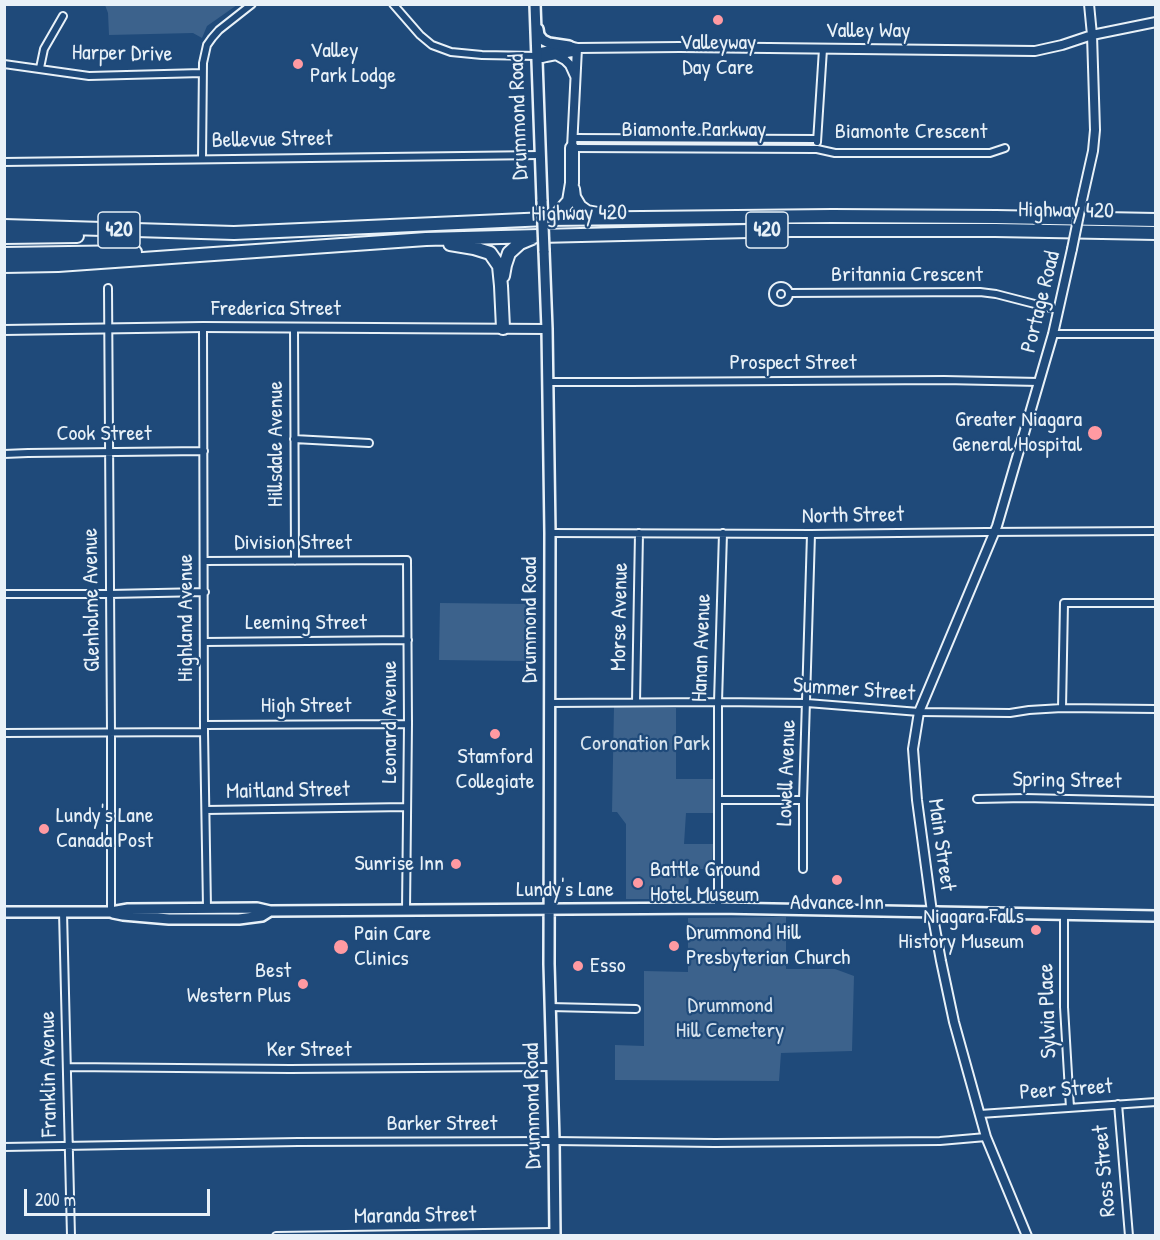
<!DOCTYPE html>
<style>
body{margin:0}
#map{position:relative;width:1160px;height:1240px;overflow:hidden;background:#1f4a7a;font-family:"Patrick Hand",sans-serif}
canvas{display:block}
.frame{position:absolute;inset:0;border:6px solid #e8f1f8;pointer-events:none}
.scale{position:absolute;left:24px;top:1189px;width:186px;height:27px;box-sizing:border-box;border:3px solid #e8f1f8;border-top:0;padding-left:8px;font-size:18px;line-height:21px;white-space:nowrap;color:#e8f1f8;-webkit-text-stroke:4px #1f4a7a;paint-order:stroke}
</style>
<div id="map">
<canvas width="1160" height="1240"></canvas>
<div class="frame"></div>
<div class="scale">200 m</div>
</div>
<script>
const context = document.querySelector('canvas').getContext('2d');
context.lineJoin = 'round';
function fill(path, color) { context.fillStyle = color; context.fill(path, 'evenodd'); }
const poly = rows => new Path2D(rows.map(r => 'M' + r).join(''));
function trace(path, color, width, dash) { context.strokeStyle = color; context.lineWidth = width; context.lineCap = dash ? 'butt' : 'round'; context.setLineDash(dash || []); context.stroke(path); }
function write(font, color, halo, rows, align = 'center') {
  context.font = font + ' "Patrick Hand",sans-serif'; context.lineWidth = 4.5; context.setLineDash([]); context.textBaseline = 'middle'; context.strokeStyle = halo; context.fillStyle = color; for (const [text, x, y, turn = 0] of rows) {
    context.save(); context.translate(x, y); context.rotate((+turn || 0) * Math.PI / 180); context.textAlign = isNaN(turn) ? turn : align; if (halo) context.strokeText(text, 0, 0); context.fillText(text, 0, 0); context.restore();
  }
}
fill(poly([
 [105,5,105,4,237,5,207,26,202,38,193,33,109,35,108,13],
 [440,603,527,604,526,661,439,660],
 [614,707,676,708,676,779,713,779,713,813,686,813,684,844,713,844,712,869,689,869,688,899,626,899,626,824,617,812,612,812],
 [776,917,786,917,786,969,835,969,854,976,852,1051,781,1053,779,1081,615,1080,615,1045,644,1046,644,971,688,972,688,918]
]), '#3c628c');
const minor = poly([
 [393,4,420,35,432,45,451,52,482,55,537,56],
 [4,64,89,76,202,73],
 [40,68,44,49,63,16],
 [573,138,817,139],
 [817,142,823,49],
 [572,148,817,149,835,153,990,153,1005,148],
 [202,159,203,63,207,45,212,38,219,30,252,4],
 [4,162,540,155],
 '773 294a8 8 0 1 1 16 0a8 8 0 1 1-16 0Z',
 [108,288,111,733,111,912],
 [789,293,980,292,996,294,1058,310],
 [203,327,204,732,207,908],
 [294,327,295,561],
 [1053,334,1156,334],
 [548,382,630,382,944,380,1039,382],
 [294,439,369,443],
 [4,454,28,453,204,451],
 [550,533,811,534,986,532,1156,531],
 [204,561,407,560,408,724,406,910],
 [4,594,110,594,205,592],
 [205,642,408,640],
 [636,702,639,533],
 [549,703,718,702,807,703,919,712,1010,713,1029,710,1062,708,1156,709],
 [1062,708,1064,603,1156,603],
 [204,725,408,724],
 [4,733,204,732],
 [977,799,1025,798,1156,801],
 [718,800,803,800],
 [206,810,407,807],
 [803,869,803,800,811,534],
 [718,908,718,702,723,533],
 [63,912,71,1236],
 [1064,914,1064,1007,1070,1108],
 [550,1007,636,1009],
 [67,1067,290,1069,551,1067],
 [1118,1104,1129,1236],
 [980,1114,1156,1102],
 [4,1147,298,1142,554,1141,715,1143,940,1141,986,1137],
 [276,1236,554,1232]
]);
const tertiary = poly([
 [556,55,565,60,570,65,575,76],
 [537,56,541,52,570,46,577,48,680,47,1035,51,1062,45,1092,35,1156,22],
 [537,56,542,58,546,57,572,52,577,48],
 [572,148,577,48],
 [1082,200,1093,151,1095,130,1092,35,1089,4],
 [4,330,203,327,547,329],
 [1027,1236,986,1137,954,1022,941,961,932,912,917,800,913,749,919,712,997,526,1053,334,1072,249]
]);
const secondary = poly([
 [535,4,542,201],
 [538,29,539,35,543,40,549,43,569,46],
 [544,251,547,329,550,533,549,964,554,1141,555,1236],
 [4,912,111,912,128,909,257,908,270,911,718,908,1156,916],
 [113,913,123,915,169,919,239,919,262,916,270,911]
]);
const motorway = poly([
 [573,189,574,197,580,207,587,212,598,214],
 [548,219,557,215,569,201,572,183,572,148],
 [4,226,234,233,547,219,832,216,996,217,1156,220],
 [4,237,77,236],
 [450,244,474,248,490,253,499,266,501,286,503,328],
 [4,254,135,252],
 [4,266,58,265,426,239,539,236,791,230,995,230,1156,233],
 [503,276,505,265,509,253,520,243,532,238]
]);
trace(minor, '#e8f1f8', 10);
trace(tertiary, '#e8f1f8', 12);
trace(secondary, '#e8f1f8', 14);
trace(motorway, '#e8f1f8', 16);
trace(minor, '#1f4a7a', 6);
trace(tertiary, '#1f4a7a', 8);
trace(secondary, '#1f4a7a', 9);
trace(motorway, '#1f4a7a', 12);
const tertiaryBridge = poly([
 [1072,249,1082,200]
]);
const secondaryBridge = poly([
 [542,201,544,251]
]);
trace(tertiaryBridge, '#e8f1f8', 12, []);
trace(secondaryBridge, '#e8f1f8', 14, []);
trace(tertiaryBridge, '#1f4a7a', 8);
trace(secondaryBridge, '#1f4a7a', 9);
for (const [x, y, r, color] of [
 [718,20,6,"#ff9aa2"],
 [298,64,6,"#ff9aa2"],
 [1095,433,8,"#ff9aa2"],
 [495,734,6,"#ff9aa2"],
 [44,829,6,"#ff9aa2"],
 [456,864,6,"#ff9aa2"],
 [837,880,6,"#ff9aa2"],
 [638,883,6,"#ff9aa2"],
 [1036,930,6,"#ff9aa2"],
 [674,946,6,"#ff9aa2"],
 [341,947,8,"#ff9aa2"],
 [578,966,6,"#ff9aa2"],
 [303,984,6,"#ff9aa2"]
]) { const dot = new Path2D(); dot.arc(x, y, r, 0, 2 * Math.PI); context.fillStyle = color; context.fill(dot); trace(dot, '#1f4a7a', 2); }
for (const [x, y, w] of [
 [119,230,42],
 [767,230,42]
]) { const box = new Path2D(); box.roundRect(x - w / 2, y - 18, w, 36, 4.5); context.fillStyle = '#1f4a7a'; context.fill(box); trace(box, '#e8f1f8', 1.5); }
write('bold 21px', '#e8f1f8', null, [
 ["420",119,230],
 ["420",767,230]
]);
write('22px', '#e8f1f8', '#1f4a7a', [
 ["Valley Way",868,31],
 ["Harper Drive",122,54,1],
 ["Drummond Road",519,117,-92],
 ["Biamonte Parkway",694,130],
 ["Biamonte Crescent",911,132],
 ["Bellevue Street",272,140,-1],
 ["Highway 420",1066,211,1],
 ["Highway 420",579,214,-1],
 ["Britannia Crescent",907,275],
 ["Portage Road",1041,302,-76],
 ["Frederica Street",276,309],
 ["Prospect Street",793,363],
 ["Cook Street",104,434],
 ["Hillsdale Avenue",276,444,-90],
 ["North Street",853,516,-1],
 ["Division Street",293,543],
 ["Glenholme Avenue",92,600,-91],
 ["Morse Avenue",620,617,-89],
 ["Highland Avenue",186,618,-90],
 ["Drummond Road",530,620,-90],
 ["Leeming Street",306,623],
 ["Hanan Avenue",702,648,-88],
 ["Summer Street",854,690,4],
 ["High Street",306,706],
 ["Leonard Avenue",390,722,-90],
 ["Lowell Avenue",787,773,-88],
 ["Spring Street",1067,781,1],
 ["Maitland Street",288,791,-1],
 ["Main Street",941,845,82],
 ["Lundy's Lane",565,890],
 ["Sylvia Place",1048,1011,-92],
 ["Ker Street",309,1050],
 ["Franklin Avenue",49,1074,-91],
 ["Peer Street",1066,1090,-4],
 ["Drummond Road",533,1106,-91],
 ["Barker Street",442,1124],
 ["Ross Street",1105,1171,-95],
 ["Maranda Street",415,1216,-1]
]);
write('22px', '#e8f1f8', '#1f4a7a', [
 ["Valleyway",718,43,"center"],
 ["Day Care",718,68,"center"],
 ["Valley",310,51],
 ["Park Lodge",310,76],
 ["Greater Niagara",1082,420,"right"],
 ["General Hospital",1082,445,"right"],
 ["Stamford",495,757,"center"],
 ["Collegiate",495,782,"center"],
 ["Lundy's Lane",56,816],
 ["Canada Post",56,841],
 ["Sunrise Inn",444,864,"right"],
 ["Battle Ground",650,870],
 ["Hotel Museum",650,895],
 ["Advance Inn",837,903,"center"],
 ["Niagara Falls",1024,917,"right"],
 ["History Museum",1024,942,"right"],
 ["Drummond Hill",686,933],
 ["Presbyterian Church",686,958],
 ["Pain Care",354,934],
 ["Clinics",354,959],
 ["Esso",590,966],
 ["Best",291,971,"right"],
 ["Western Plus",291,996,"right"]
], 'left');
write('22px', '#d7e3ed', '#1f4a7a', [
 ["Coronation Park",645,744],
 ["Drummond",730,1006],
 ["Hill Cemetery",730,1031]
]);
</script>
